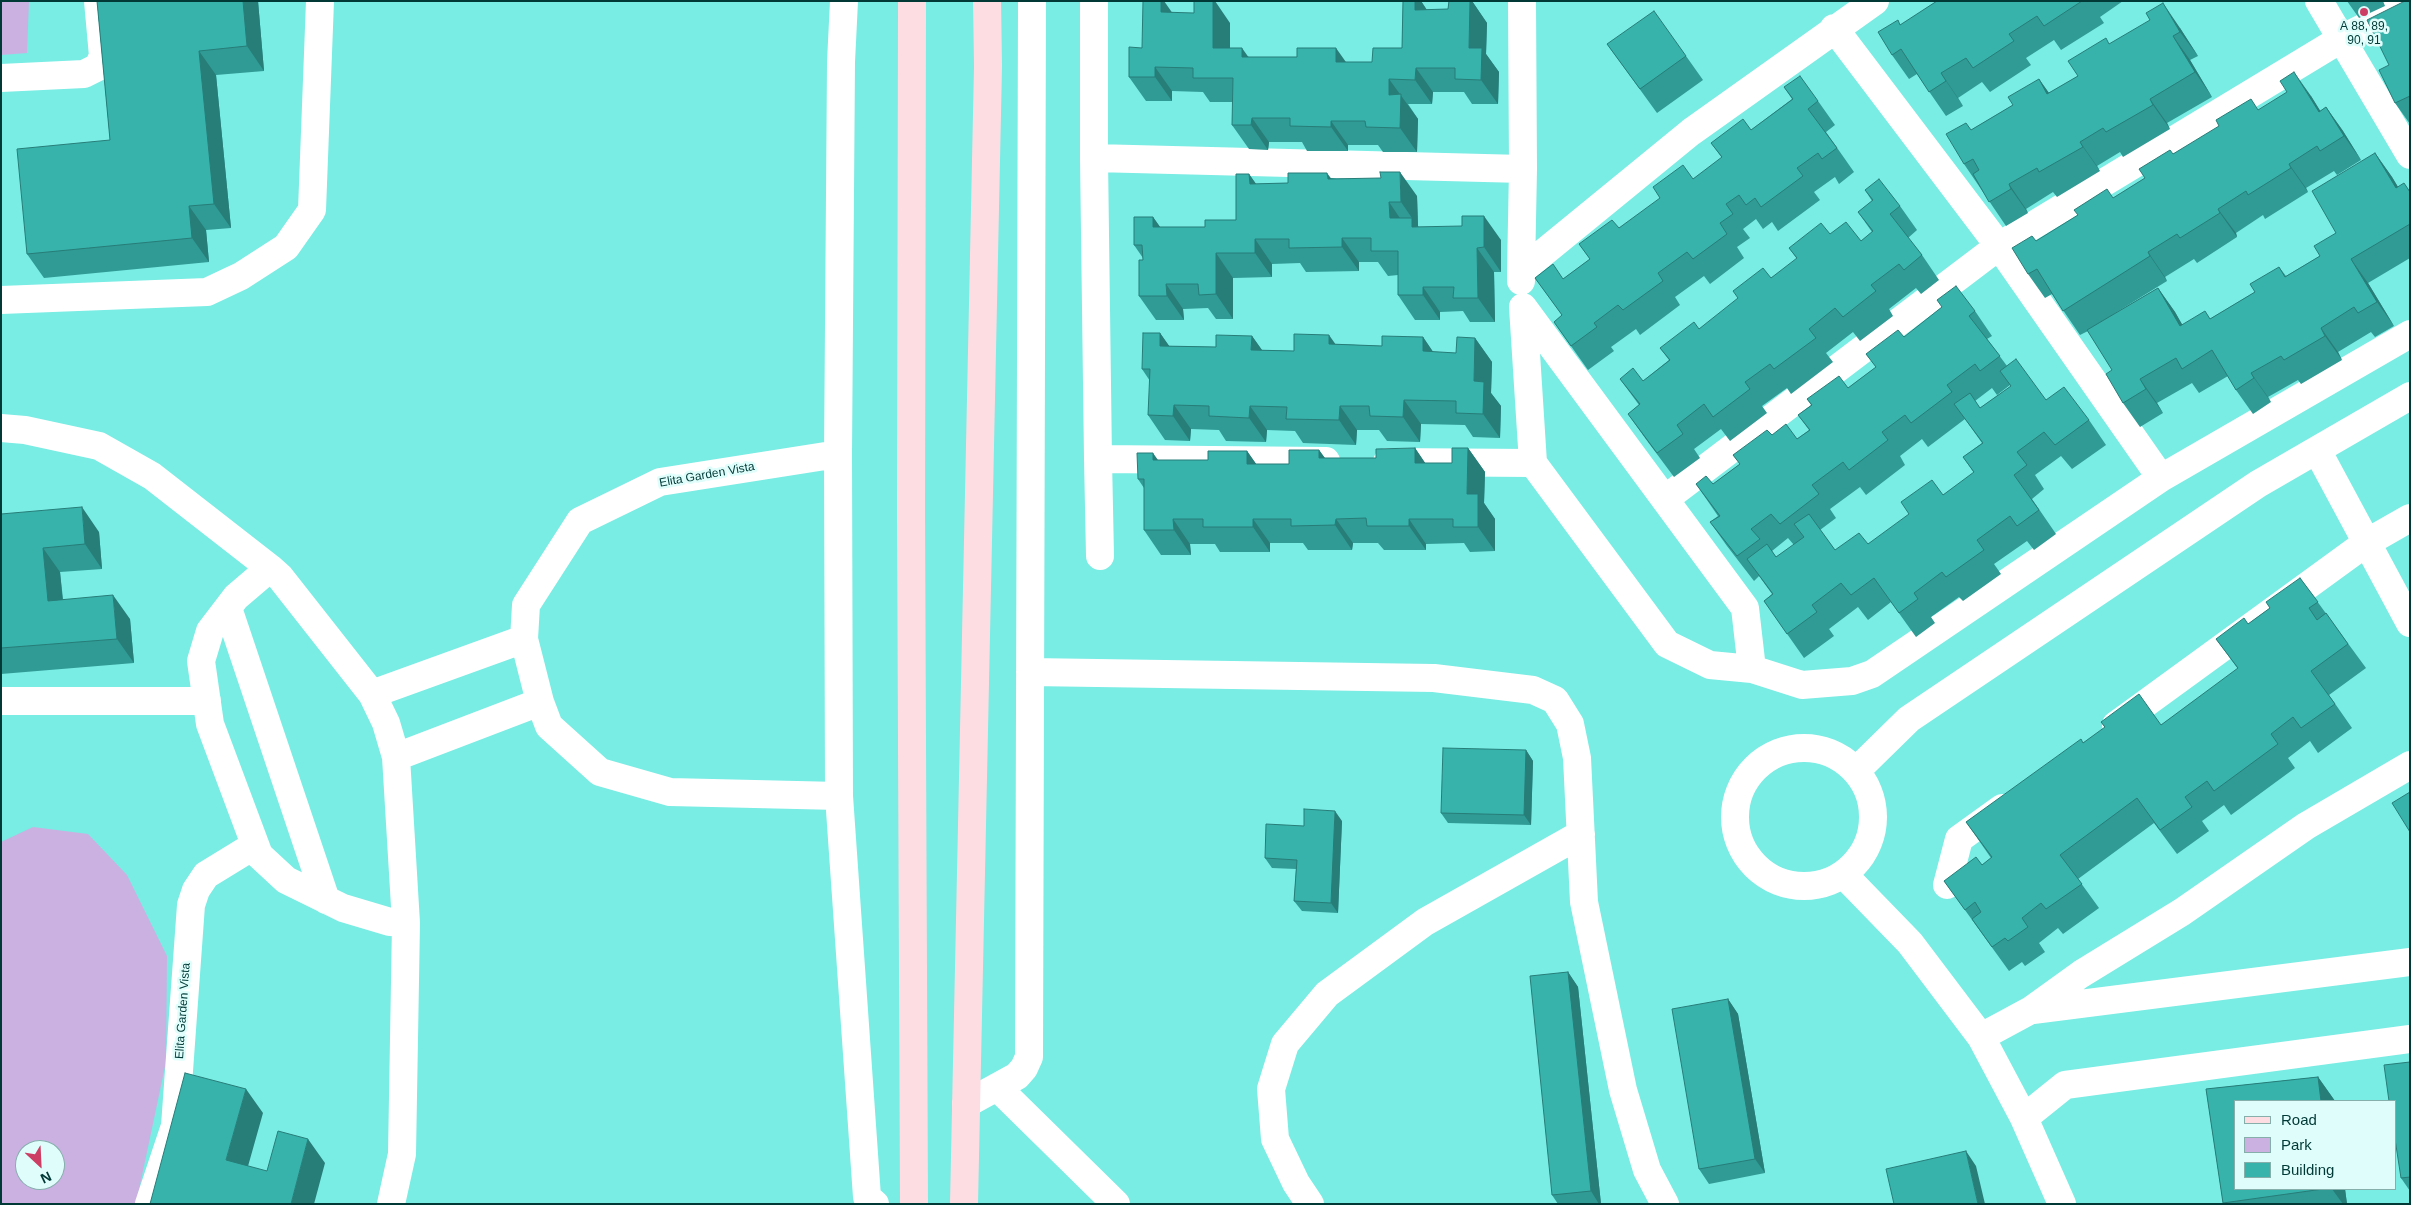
<!DOCTYPE html>
<style>
body{margin:0}
#map{position:relative;width:2411px;height:1205px;overflow:hidden;background:#79ece4;font-family:Helvetica,sans-serif}
canvas{display:block}
.frame{position:absolute;inset:0;border:2px solid #013936;pointer-events:none}
.legend{position:absolute;left:2234px;top:1100px;width:162px;height:90px;box-sizing:border-box;background:#dffefb;border:1px solid #86afac;margin:0;padding:6px 9px;list-style:none;font-size:15px;color:#013936}
.legend li{display:flex;align-items:center;gap:10px;height:25px}
.legend b{width:25px;border:1px solid #86afac}
.north{position:absolute;left:15px;top:1140px;width:50px;height:50px;box-sizing:border-box;background:#dffefb;border:1px solid #86afac;border-radius:50%;rotate:155deg;font-size:14px;font-weight:700;line-height:20px;text-align:center;color:#013936}
.north::after{content:'';display:block;margin:auto;width:18px;height:22px;background:#cd3e64;clip-path:polygon(50% 0,100% 100%,50% 72%,0 100%)}
</style>
<div id="map">
<canvas width="2411" height="1205"></canvas>
<div class="frame"></div>
<ul class="legend">
<li><b style="height:6px;background:#fedde2"></b>Road</li>
<li><b style="height:14px;background:#cbb1e1"></b>Park</li>
<li><b style="height:14px;background:#38b3ac"></b>Building</li>
</ul>
<div class="north">N</div>
</div>
<script>
const context = document.querySelector('canvas').getContext('2d');
context.lineJoin = 'round';
function fill(path, color) { context.fillStyle = color; context.fill(path, 'evenodd'); }
const poly = rows => new Path2D(rows.map(r => 'M' + r).join(''));
function trace(path, color, width, dash) { context.strokeStyle = color; context.lineWidth = width; context.lineCap = dash ? 'butt' : 'round'; context.setLineDash(dash || []); context.stroke(path); }
function write(font, color, halo, rows, align = 'center') {
  context.font = font + ' Helvetica,sans-serif'; context.lineWidth = 5; context.setLineDash([]); context.textBaseline = 'middle'; context.strokeStyle = halo; context.fillStyle = color; for (const [text, x, y, turn = 0] of rows) {
    context.save(); context.translate(x, y); context.rotate((+turn || 0) * Math.PI / 180); context.textAlign = isNaN(turn) ? turn : align; if (halo) context.strokeText(text, 0, 0); context.fillText(text, 0, 0); context.restore();
  }
}
fill(poly([
 [1,1,29,1,27,53,1,55],
 [33,827,88,834,127,875,167,956,166,1062,136,1204,1,1204,1,842],
 [25,1150,55,1150,55,1180,25,1180]
]), '#cbb1e1');
trace(poly([
 [844,1,841,62,838,454,839,796,867,1197,875,1204],
 [1094,1,1094,158,1523,169,1521,271],
 [1522,1,1523,169],
 [2319,1,2410,155],
 [1,78,84,74,98,67,103,56,98,1],
 [1094,158,1098,459,1326,461],
 [1521,281,1521,271,1691,132,1875,1],
 [1,300,207,292,241,276,286,247,312,210,320,1],
 [1,428,25,430,99,446,152,476,270,568,280,577,372,694,386,723,396,757],
 [2317,450,2410,623],
 [838,454,660,482,580,521,526,605,524,639,540,702,549,726,600,772,670,792,839,796],
 [1098,459,1100,556],
 [1387,462,1533,463],
 [2161,478,2410,334],
 [1665,499,1999,246,2341,39,2410,4],
 [270,568,236,597,210,631,201,661,210,724,259,855,286,880,343,908,390,922,406,923],
 [228,608,326,900],
 [1752,669,1745,608,1523,307,1533,463,1667,644,1710,665,1752,669,1802,685,1852,681,1872,674,2161,478,1999,246,1834,28],
 [1030,672,1434,678,1533,690,1555,700,1570,724,1577,758,1584,902,1623,1090,1647,1170,1665,1204],
 [372,694,524,639],
 [1,701,207,701],
 [2116,725,2366,543,2410,518],
 '1735 817a69 69 0 1 1 138 0a69 69 0 1 1-138 0Z',
 [1857,770,1909,719,2258,484,2410,396],
 [1844,875,1910,943,1981,1037,2024,1118,2062,1204],
 [1947,885,1959,839,2002,808],
 [2033,1010,2410,962],
 [1981,1037,2031,1010,2081,974,2182,912,2306,826,2410,765],
 [997,1087,1116,1204],
 [966,1104,1017,1076,1024,1068,1029,1057,1032,1],
 [2024,1118,2065,1085,2410,1039],
 [149,1204,175,1126,191,905,196,890,206,875,255,845],
 [391,1204,402,1154,406,923,396,757,540,702],
 [1310,1204,1296,1183,1275,1139,1271,1089,1285,1044,1327,994,1425,922,1581,834]
]), '#fff', 28);
trace(poly([
 [912,1,911,513,914,1204],
 [964,1204,988,66,987,1]
]), '#fedde2', 28);
fill(poly([
 [97,1,258,1,264,71,216,75,231,228,206,230,209,262,44,278,27,254,110,140],
 [1403,1,1421,1,1427,10,1448,9,1449,1,1472,1,1487,23,1486,54,1499,72,1498,104,1472,104,1464,92,1433,92,1432,104,1408,104,1418,119,1417,152,1383,152,1378,145,1348,145,1348,151,1307,151,1302,142,1269,142,1268,150,1249,149,1232,125,1233,102,1210,102,1203,92,1172,91,1172,101,1146,101,1129,77,1172,12,1230,23,1230,48,1249,57,1346,62,1372,62,1402,48],
 [1937,1,2123,1,2100,17,2104,23,2061,50,2054,40,2026,58,2031,65,1990,92,1982,82,1958,98,1963,106,1946,116,1917,74,1909,79,1892,55,1901,25],
 [2347,1,2383,1,2385,6,2359,18],
 [2410,1,2410,124,2395,103,2389,65],
 [2180,28,2198,56,2190,60,2212,97,2167,123,2170,129,2123,157,2120,152,2097,166,2100,171,2057,197,2053,192,2026,209,2028,213,2006,226,1964,164,1971,130,2013,105,2039,79,2049,93,2078,76,2110,44],
 [1607,44,1686,56,1703,80,1657,113],
 [1784,87,1818,101,1835,125,1826,132,1854,172,1839,184,1835,177,1814,192,1820,200,1778,231,1772,222,1763,229,1756,219,1743,229,1750,238,1737,247,1744,258,1710,284,1704,276,1675,297,1680,305,1640,335,1636,329,1611,347,1614,351,1588,370,1554,322,1562,315,1535,278,1563,279,1590,259,1579,244,1619,228,1693,179,1722,158,1711,143,1751,130,1792,99],
 [2311,96,2320,111,2326,107,2343,131,2361,160,2337,175,2334,171,2306,188,2308,192,2265,219,2263,215,2236,233,2237,237,2197,263,2194,259,2165,277,2167,281,2112,315,2158,288,2175,312,2182,325,2210,319,2255,292,2279,267,2286,276,2320,256,2336,233,2375,153,2392,177,2398,187,2410,191,2410,258,2368,283,2394,326,2375,337,2371,332,2338,352,2342,360,2301,384,2298,380,2268,397,2271,402,2253,414,2236,390,2228,376,2199,393,2192,383,2157,403,2163,413,2140,427,2123,403,2112,370,2088,331,2080,335,2052,294,2045,298,2028,274,2114,198,2145,178,2173,154,2259,110],
 [1249,174,1256,184,1288,183,1332,178,1417,196,1418,226,1418,227,1501,240,1501,272,1494,272,1495,322,1470,322,1463,311,1440,312,1440,320,1415,320,1398,295,1398,275,1388,276,1378,262,1359,262,1359,271,1306,272,1300,263,1272,264,1272,277,1233,278,1233,319,1216,319,1208,308,1183,309,1184,320,1156,320,1139,296,1143,258,1134,245,1153,217,1160,227,1205,227,1236,220],
 [1865,190,1900,206,1917,230,1908,238,1922,255,1939,280,1921,294,1916,288,1889,309,1893,316,1860,341,1853,332,1826,353,1833,362,1791,394,1787,388,1762,406,1767,413,1730,441,1721,429,1694,449,1700,458,1674,477,1645,438,1628,414,1639,405,1620,379,1643,381,1669,360,1660,348,1699,329,1771,278,1797,259,1789,248,1830,234,1861,241,1872,232,1858,212,1872,201],
 [1975,311,1992,336,1987,339,2007,366,2046,400,2089,420,2106,445,2072,469,2061,456,2035,475,2044,489,2032,499,2056,534,2034,550,2027,541,1994,564,2001,574,1963,601,1959,597,1931,617,1935,623,1916,637,1891,602,1868,620,1858,607,1829,629,1834,636,1804,658,1764,601,1772,594,1759,576,1754,581,1727,546,1710,522,1718,516,1696,484,1713,484,1740,464,1733,455,1772,435,1797,439,1809,430,1798,415,1811,405,1807,399,1848,388,1876,367,1866,354,1904,337],
 [2010,385,2011,386,1980,408,1975,401,1992,388,1997,395],
 [1965,419,1982,443,1963,457,1974,473,1943,495,1868,544,1835,550,1820,530,1836,518,1830,509,1860,487,1866,495,1905,465,1900,456,1922,439,1928,447],
 [1788,538,1794,545,1776,557,1772,551],
 [1160,333,1169,346,1216,347,1252,336,1262,350,1294,351,1336,344,1382,346,1423,337,1433,352,1456,353,1475,338,1492,362,1491,393,1501,406,1500,438,1473,437,1465,425,1421,424,1420,442,1387,441,1379,430,1357,430,1356,445,1303,443,1295,431,1267,430,1266,442,1226,441,1219,430,1191,429,1190,441,1165,440,1148,415,1150,381,1142,369],
 [1415,448,1425,463,1452,463,1468,448,1485,472,1484,503,1495,519,1495,551,1470,552,1464,543,1426,544,1426,550,1384,550,1378,543,1353,543,1352,550,1308,550,1303,543,1270,543,1270,552,1220,552,1215,544,1190,544,1191,555,1161,555,1144,530,1144,488,1138,479,1158,460,1208,460,1247,451,1256,464,1289,464,1319,450,1325,458,1376,458],
 [1,514,99,532,102,569,60,572,63,599,130,619,134,663,1,674],
 [2300,578,2366,668,2329,695,2352,728,2318,753,2310,741,2288,758,2295,768,2231,815,2224,805,2202,821,2209,831,2177,854,2154,823,2078,879,2099,908,2063,934,2058,928,2039,943,2045,952,2025,966,2022,962,2009,971,1944,881,1982,865,1991,858,1966,822,2105,728,2101,722,2161,725,2238,669,2216,639,2248,624,2270,608],
 [1526,750,1533,761,1531,825,1448,823,1441,813],
 [1342,821,1338,913,1302,911,1294,901,1296,869,1272,868,1265,858,1304,826],
 [1568,972,1578,987,1601,1204,1558,1204,1552,1195],
 [1728,999,1738,1014,1765,1173,1709,1184,1699,1169],
 [2410,1062,2410,1191,2401,1178],
 [2318,1077,2335,1101,2235,1101,2235,1189,2345,1189,2347,1204,2224,1204,2223,1203,2206,1089]
]), '#309a94');
fill(poly([
 [243,1,258,1,264,71,247,46],
 [1161,1,1164,1,1178,21,1161,12],
 [1213,1,1215,1,1230,23,1230,73,1213,48],
 [1415,1,1421,1,1432,18,1415,10],
 [1470,1,1472,1,1487,23,1486,54,1499,72,1498,104,1481,80,1469,48],
 [2163,3,2180,28,2198,56,2180,32],
 [2173,36,2190,60,2212,97,2195,72],
 [1242,48,1259,72,1242,57],
 [1336,48,1353,72,1336,62],
 [199,51,216,75,231,228,214,204],
 [1155,67,1172,91,1172,101,1155,77],
 [1416,68,1433,92,1432,104,1415,80],
 [2294,72,2311,96,2336,136,2319,112],
 [1941,73,1958,98,1963,106,1946,81],
 [1389,79,1418,119,1417,152,1400,128,1389,95],
 [2039,79,2056,103,2047,94],
 [2150,99,2167,123,2170,129,2153,105],
 [2326,107,2343,131,2361,160,2344,136],
 [1252,118,1269,142,1268,150,1251,125],
 [1331,121,1348,145,1348,151,1331,127],
 [2080,142,2097,166,2100,171,2083,147],
 [2375,153,2392,177,2410,207,2396,188],
 [2289,164,2306,188,2308,192,2291,168],
 [1400,172,1417,196,1418,226,1429,242,1412,227,1412,218,1401,202],
 [1327,173,1345,197,1328,179],
 [1249,174,1266,198,1250,184],
 [2009,184,2026,209,2028,213,2011,189],
 [1389,202,1406,227,1390,218],
 [189,206,206,230,209,262,192,238],
 [2218,209,2236,233,2237,237,2220,213],
 [1484,216,1501,240,1501,272,1484,247],
 [1153,217,1170,241,1153,227],
 [1342,238,1359,262,1359,271,1342,247],
 [1255,239,1272,264,1272,277,1255,253],
 [1477,248,1494,272,1495,322,1478,298],
 [2148,252,2165,277,2167,281,2150,256],
 [1216,253,1233,278,1233,319,1216,294],
 [2351,259,2368,283,2394,326,2377,302],
 [1166,284,1183,309,1184,320,1167,296],
 [1423,287,1440,312,1440,320,1423,295],
 [2158,288,2175,312,2197,350,2180,326],
 [2321,328,2338,352,2342,360,2325,336],
 [1160,333,1177,357,1160,346],
 [1329,335,1346,359,1329,344],
 [1252,336,1269,360,1251,350],
 [1423,337,1440,362,1423,351],
 [1475,338,1492,362,1491,393,1501,406,1500,438,1483,414,1474,381],
 [2251,373,2268,397,2271,402,2254,378],
 [2140,379,2157,403,2163,413,2146,389],
 [1404,400,1421,424,1420,442,1403,417],
 [1174,405,1191,429,1190,441,1173,416],
 [1250,406,1267,430,1266,442,1249,418],
 [1340,406,1357,430,1356,445,1339,420],
 [1415,448,1432,473,1415,463],
 [1468,448,1485,472,1484,503,1495,519,1495,551,1478,527,1467,494],
 [1319,450,1336,474,1319,458],
 [1247,451,1264,475,1247,464],
 [1153,453,1170,477,1153,460],
 [82,507,99,532,102,569,85,544],
 [1173,519,1190,544,1191,555,1174,530],
 [1253,519,1270,543,1270,552,1253,527],
 [1336,519,1353,543,1352,550,1335,525],
 [1409,519,1426,544,1426,550,1409,526],
 [43,548,60,572,65,625,48,601],
 [113,595,130,619,134,663,117,639],
 [1526,750,1533,761,1531,825,1524,815],
 [1335,811,1342,821,1338,913,1331,903],
 [1568,972,1578,987,1601,1204,1599,1204,1591,1191],
 [1728,999,1738,1014,1765,1173,1755,1159],
 [2318,1077,2335,1101,2321,1101],
 [246,1089,263,1113,243,1184,226,1160],
 [308,1139,325,1163,314,1204,291,1204],
 [1966,1151,1976,1166,1985,1204,1978,1204],
 [2332,1189,2345,1189,2347,1204,2343,1204]
]), '#277d78');
const building = poly([
 [97,1,243,1,247,46,199,51,214,204,189,206,192,238,27,254,17,149,110,140,97,1],
 [1143,1,1161,1,1161,12,1194,13,1194,1,1213,1,1213,48,1242,48,1242,57,1297,57,1297,48,1336,48,1336,62,1372,62,1373,48,1402,48,1403,1,1415,1,1415,10,1448,9,1449,1,1470,1,1469,48,1482,48,1481,80,1455,79,1455,68,1416,68,1415,80,1389,79,1389,95,1401,94,1400,128,1366,127,1365,121,1331,121,1331,127,1290,126,1290,118,1252,118,1251,125,1232,125,1233,78,1193,78,1193,68,1155,67,1155,77,1129,77,1129,47,1142,48,1143,1],
 [1937,1,2082,1,2044,26,2037,16,2009,34,2014,41,1973,68,1966,58,1941,73,1946,81,1929,92,1901,49,1892,55,1878,32,1898,20,1900,25,1937,1],
 [2405,1,2410,1,2410,96,2395,103,2379,70,2389,65,2367,20,2405,1],
 [2163,3,2180,32,2173,36,2195,72,2150,99,2153,105,2106,132,2103,128,2080,142,2083,147,2039,172,2037,168,2009,184,2011,189,1989,202,1973,174,1979,170,1973,159,1964,164,1946,134,1966,123,1971,130,2013,105,2008,97,2039,79,2047,94,2078,76,2068,61,2106,38,2109,44,2150,20,2146,13,2163,3],
 [1654,11,1686,56,1640,89,1607,44,1654,11],
 [2294,72,2319,112,2326,107,2344,136,2320,151,2317,146,2289,164,2291,168,2248,195,2246,191,2218,209,2220,213,2180,238,2177,234,2148,252,2150,256,2063,311,2037,269,2028,274,2012,248,2032,236,2036,241,2078,215,2074,210,2107,189,2113,198,2145,178,2139,169,2170,150,2173,154,2219,126,2216,120,2251,99,2258,110,2287,92,2280,81,2294,72],
 [1800,76,1818,101,1808,109,1837,148,1822,159,1818,153,1797,168,1803,176,1761,207,1755,198,1746,205,1739,195,1726,204,1733,214,1720,223,1727,234,1693,259,1687,252,1658,273,1663,281,1623,310,1618,305,1594,323,1597,327,1571,346,1554,322,1562,315,1535,278,1553,264,1563,279,1590,259,1579,244,1612,220,1619,228,1660,198,1653,187,1683,165,1693,179,1722,157,1711,143,1743,119,1751,130,1793,99,1784,87,1800,76],
 [2375,153,2396,188,2404,183,2410,192,2410,224,2351,259,2377,302,2358,313,2354,307,2321,328,2325,336,2284,360,2281,356,2251,373,2254,378,2236,390,2212,350,2182,369,2176,358,2140,379,2146,389,2123,403,2106,374,2112,370,2087,330,2158,288,2180,326,2205,311,2210,319,2255,292,2250,284,2279,267,2285,277,2320,256,2314,246,2336,233,2312,191,2375,153],
 [1380,172,1400,172,1401,202,1389,202,1390,218,1412,218,1412,227,1462,226,1462,216,1484,216,1484,247,1477,248,1478,298,1453,298,1454,287,1423,287,1423,295,1398,295,1398,251,1371,251,1371,238,1342,238,1342,247,1289,248,1289,239,1255,239,1255,253,1216,253,1216,294,1199,295,1198,284,1166,284,1167,296,1139,296,1139,260,1143,260,1142,245,1134,245,1134,217,1153,217,1153,227,1205,227,1205,220,1236,220,1236,174,1249,174,1250,184,1288,183,1288,173,1327,173,1328,179,1381,178,1380,172],
 [1879,179,1900,206,1890,214,1922,255,1904,270,1899,264,1871,285,1876,291,1843,317,1835,308,1809,329,1816,338,1774,369,1770,364,1745,382,1750,389,1713,417,1704,404,1677,425,1683,434,1657,453,1628,414,1640,404,1620,379,1633,368,1643,381,1670,360,1660,348,1694,322,1699,329,1738,298,1733,291,1763,268,1771,278,1797,258,1789,248,1821,223,1830,234,1846,222,1861,241,1873,231,1858,212,1873,200,1865,190,1879,179],
 [1956,286,1975,311,1969,316,2000,356,1980,371,1975,364,1947,385,1952,392,1911,423,1905,415,1882,432,1888,440,1849,470,1843,462,1812,485,1819,494,1780,524,1771,514,1751,529,1760,539,1737,556,1710,522,1720,516,1696,484,1706,476,1713,484,1740,464,1733,455,1767,430,1772,435,1786,424,1797,439,1810,430,1798,415,1812,405,1807,399,1839,376,1848,388,1876,367,1866,354,1898,330,1904,337,1942,307,1937,300,1956,286],
 [1143,333,1160,333,1160,346,1216,347,1216,335,1252,336,1251,350,1294,351,1294,334,1329,335,1329,344,1382,346,1382,336,1423,337,1423,351,1456,353,1457,337,1475,338,1474,381,1484,382,1483,414,1456,413,1456,401,1404,400,1403,417,1370,416,1369,406,1340,406,1339,420,1286,419,1287,407,1250,406,1249,418,1209,416,1209,406,1174,405,1173,416,1148,415,1150,369,1142,369,1143,333],
 [2016,359,2046,400,2064,387,2089,420,2055,445,2044,432,2017,452,2027,465,2014,475,2039,510,2017,526,2010,516,1977,540,1984,550,1946,577,1942,572,1914,593,1918,599,1899,613,1874,578,1851,595,1841,583,1812,605,1817,612,1787,634,1764,601,1773,594,1747,559,1767,544,1776,557,1804,537,1794,524,1809,514,1835,550,1859,533,1868,544,1909,514,1901,502,1932,480,1943,495,1974,472,1963,457,1983,443,1954,404,1970,393,1980,408,2011,386,2000,371,2016,359],
 [1415,448,1415,463,1452,463,1452,448,1468,448,1467,494,1478,494,1478,527,1453,527,1453,519,1409,519,1409,526,1367,526,1366,518,1336,519,1335,525,1291,526,1291,519,1253,519,1253,527,1203,527,1203,519,1173,519,1174,530,1144,530,1144,479,1138,479,1137,453,1153,453,1153,460,1208,460,1208,451,1247,451,1247,464,1289,464,1289,450,1319,450,1319,458,1376,458,1376,449,1415,448],
 [82,507,85,544,43,548,48,601,113,595,117,639,1,648,1,514,82,507],
 [2300,578,2318,602,2309,608,2317,620,2326,613,2348,644,2311,671,2335,704,2301,728,2293,717,2271,734,2278,744,2214,791,2207,781,2185,797,2192,807,2160,830,2137,798,2060,855,2082,884,2046,909,2041,903,2022,918,2028,927,2008,941,2005,938,1992,947,1972,919,1981,912,1975,902,1965,910,1944,881,1976,857,1982,865,1992,857,1966,822,2081,739,2083,743,2105,727,2101,722,2139,694,2161,725,2238,668,2216,639,2244,618,2248,624,2270,608,2266,602,2300,578],
 [1443,748,1526,750,1524,815,1441,813,1443,748],
 [2410,792,2410,832,2392,803,2410,792],
 [1304,809,1335,811,1331,903,1294,901,1297,860,1265,858,1266,824,1304,826,1304,809],
 [1568,972,1591,1191,1552,1195,1530,976,1568,972],
 [1728,999,1755,1159,1699,1169,1672,1009,1728,999],
 [2410,1062,2410,1177,2401,1178,2395,1139,2395,1101,2389,1101,2384,1065,2410,1062],
 [185,1073,246,1089,226,1160,267,1171,278,1131,308,1139,291,1204,150,1204,185,1073],
 [2318,1077,2321,1101,2235,1101,2235,1189,2323,1189,2223,1203,2206,1089,2318,1077],
 [1966,1151,1978,1204,1894,1204,1886,1169,1966,1151]
]);
fill(building, '#38b3ac');
trace(building, '#277d78', 1);
for (const [x, y, r, color] of [
 [2364,12,5,"#cd3e64"]
]) { const dot = new Path2D(); dot.arc(x, y, r, 0, 2 * Math.PI); context.fillStyle = color; context.fill(dot); trace(dot, '#dffefb', 2); }
write('12px', '#013936', '#dffefb', [
 ["A 88, 89,",2364,27],
 ["90, 91",2364,41]
]);
write('12px', '#013936', '#dffefb', [
 ["Elita Garden Vista",707,475,-10],
 ["Elita Garden Vista",183,1011,-86]
]);
</script>
